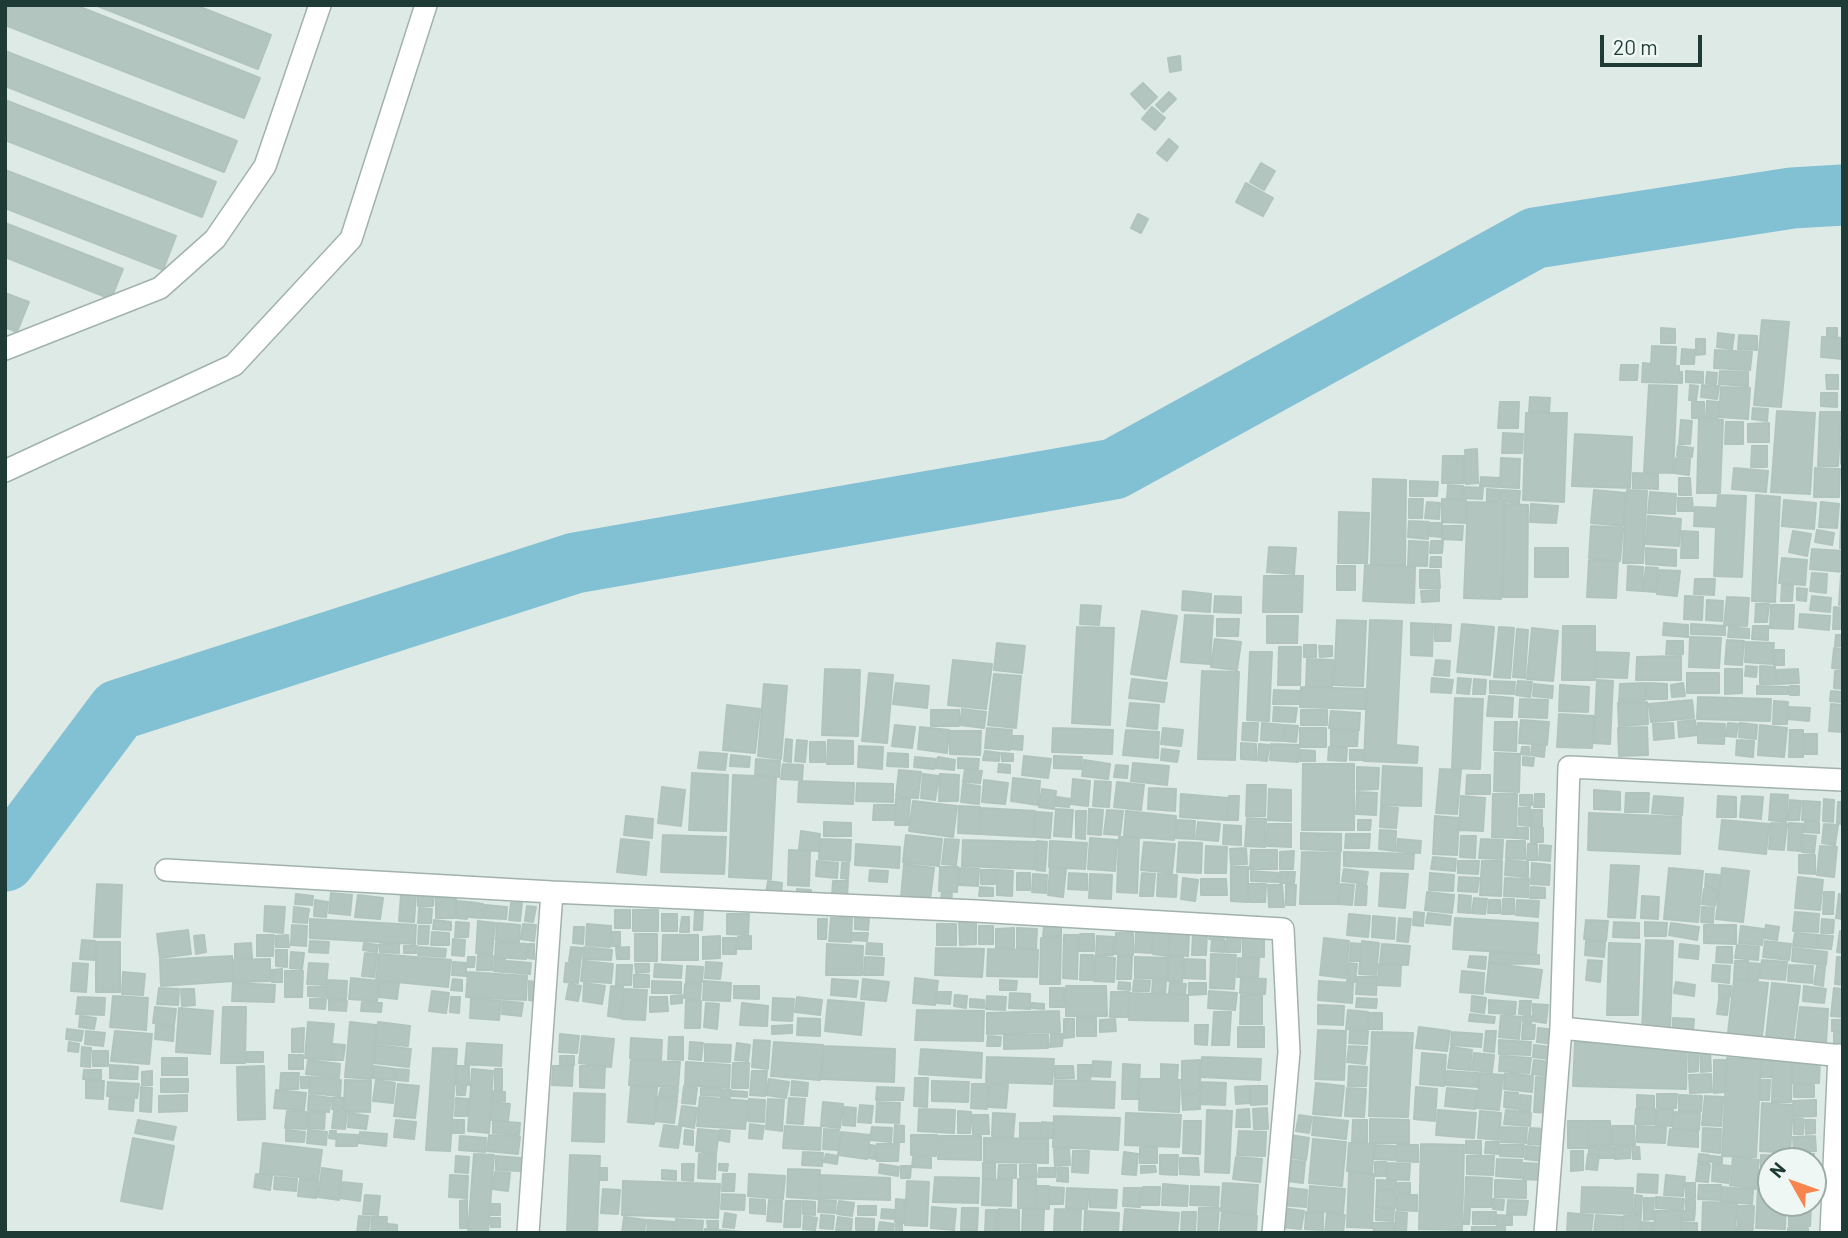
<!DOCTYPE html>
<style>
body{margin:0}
#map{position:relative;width:1848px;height:1238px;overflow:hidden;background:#deeae6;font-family:Barlow,sans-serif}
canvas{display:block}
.frame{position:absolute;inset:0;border:7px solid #1f3b35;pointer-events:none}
.north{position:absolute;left:1757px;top:1147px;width:70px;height:70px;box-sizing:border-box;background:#eef7f3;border:2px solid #9baca7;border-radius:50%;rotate:310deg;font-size:19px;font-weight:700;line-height:28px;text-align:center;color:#1f3b35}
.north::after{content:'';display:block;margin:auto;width:24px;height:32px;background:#f8854e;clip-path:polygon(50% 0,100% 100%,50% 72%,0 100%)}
.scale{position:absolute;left:1600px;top:35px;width:102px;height:32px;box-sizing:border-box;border:4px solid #1f3b35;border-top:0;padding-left:9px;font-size:21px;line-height:24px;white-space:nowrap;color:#1f3b35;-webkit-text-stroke:5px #eef7f3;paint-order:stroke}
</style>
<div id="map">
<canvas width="1848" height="1238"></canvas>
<div class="frame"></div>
<div class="north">N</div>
<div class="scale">20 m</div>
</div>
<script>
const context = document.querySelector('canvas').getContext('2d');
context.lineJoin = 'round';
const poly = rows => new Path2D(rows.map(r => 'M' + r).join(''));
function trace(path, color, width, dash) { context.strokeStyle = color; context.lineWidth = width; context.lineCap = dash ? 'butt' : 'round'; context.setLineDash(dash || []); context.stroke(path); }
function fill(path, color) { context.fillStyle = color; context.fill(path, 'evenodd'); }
trace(poly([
 [5,861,118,710,575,563,1114,469,1535,238,1792,198,1843,195]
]), '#82c0d3', 61);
const building = poly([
 [5,5,75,5,260,78,244,118,5,25,5,5],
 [95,5,195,5,271,35,258,69,95,5],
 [5,51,237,141,224,172,5,86,5,51],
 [1180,56,1181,70,1170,72,1168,58,1180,56],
 [1143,83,1157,97,1145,109,1131,94,1143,83],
 [1169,92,1176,99,1163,112,1156,105,1169,92],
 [5,100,216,182,202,217,5,140,5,100],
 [1152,107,1165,118,1155,130,1142,119,1152,107],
 [1169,139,1178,147,1167,161,1157,153,1169,139],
 [1261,163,1275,171,1264,190,1250,182,1261,163],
 [5,170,176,236,163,270,5,208,5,170],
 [1246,183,1273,198,1263,216,1236,202,1246,183],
 [1138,214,1148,219,1141,233,1131,228,1138,214],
 [5,223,123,269,111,299,5,257,5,223],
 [5,293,29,302,17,332,5,327,5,293],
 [1762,320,1789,322,1781,407,1754,405,1762,320],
 [1661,328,1675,329,1675,343,1661,343,1661,328],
 [1827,328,1837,328,1837,336,1827,336,1827,328],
 [1718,333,1734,335,1732,349,1717,347,1718,333],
 [1739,335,1757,336,1757,350,1738,349,1739,335],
 [1822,337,1843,338,1843,359,1821,357,1822,337],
 [1696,339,1705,339,1705,354,1696,355,1696,339],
 [1652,346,1676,347,1675,366,1679,366,1679,372,1682,372,1682,383,1642,382,1643,363,1651,364,1652,346],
 [1682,349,1695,350,1694,364,1681,364,1682,349],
 [1715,350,1752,352,1750,370,1714,368,1715,350],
 [1621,365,1638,365,1637,380,1620,380,1621,365],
 [1686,371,1703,372,1703,383,1686,382,1686,371],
 [1720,371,1748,372,1748,386,1719,384,1720,371],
 [1707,372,1717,373,1716,384,1706,383,1707,372],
 [1826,375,1838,375,1838,389,1827,389,1826,375],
 [1649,385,1677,386,1673,473,1644,472,1649,385],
 [1690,385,1698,386,1696,401,1689,400,1690,385],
 [1702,385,1719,386,1717,399,1701,397,1702,385],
 [1721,387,1750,388,1748,419,1719,417,1721,387],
 [1821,393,1837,393,1837,407,1821,406,1821,393],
 [1530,397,1550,398,1549,412,1529,412,1530,397],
 [1707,401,1719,402,1718,418,1707,418,1707,401],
 [1500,402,1519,402,1518,428,1498,428,1500,402],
 [1692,402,1704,402,1705,418,1692,418,1692,402],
 [1753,408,1768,409,1767,421,1752,419,1753,408],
 [1777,411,1815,413,1810,494,1771,492,1777,411],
 [1820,412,1841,412,1838,466,1818,466,1820,412],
 [1526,413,1567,413,1564,502,1523,500,1526,413],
 [1699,419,1723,420,1720,493,1697,493,1699,419],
 [1681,420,1692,421,1690,444,1679,444,1681,420],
 [1726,422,1743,422,1743,444,1725,444,1726,422],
 [1769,423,1769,442,1748,442,1748,424,1769,423],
 [1503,433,1523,434,1522,453,1502,453,1503,433],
 [1575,434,1632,437,1630,488,1572,486,1575,434],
 [1841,437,1843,437,1843,464,1841,464,1841,437],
 [1678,446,1693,448,1692,457,1677,456,1678,446],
 [1752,446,1767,446,1767,467,1751,467,1752,446],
 [1477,449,1478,483,1466,484,1465,450,1477,449],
 [1443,456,1464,456,1464,483,1442,483,1443,456],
 [1501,458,1520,459,1519,488,1500,487,1501,458],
 [1676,458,1690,459,1689,475,1674,473,1676,458],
 [1734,468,1768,471,1766,492,1732,489,1734,468],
 [1815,468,1840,469,1839,497,1814,497,1815,468],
 [1633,473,1658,474,1658,489,1633,488,1633,473],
 [1481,477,1499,478,1498,487,1480,486,1481,477],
 [1679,478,1690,478,1691,495,1679,495,1679,478],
 [1373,479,1406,480,1405,565,1371,565,1373,479],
 [1410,481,1438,482,1437,496,1410,496,1410,481],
 [1448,485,1463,486,1462,499,1447,498,1448,485],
 [1465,487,1483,488,1482,499,1464,498,1465,487],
 [1487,489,1500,490,1499,501,1487,501,1487,489],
 [1502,490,1520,491,1519,503,1501,501,1502,490],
 [1594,490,1626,493,1623,526,1591,523,1594,490],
 [1627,490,1647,491,1643,563,1623,563,1627,490],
 [1650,492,1676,494,1675,514,1648,513,1650,492],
 [1718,495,1746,496,1742,577,1714,576,1716,527,1694,526,1695,507,1717,508,1718,495],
 [1756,495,1780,497,1775,602,1752,601,1756,495],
 [1678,498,1692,498,1693,511,1678,511,1678,498],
 [1409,499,1423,499,1422,518,1409,518,1409,499],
 [1442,499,1466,500,1466,523,1442,522,1442,499],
 [1784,500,1816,503,1814,529,1782,526,1784,500],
 [1427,502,1440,503,1439,519,1425,518,1427,502],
 [1468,502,1504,503,1501,599,1464,598,1468,502],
 [1821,502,1839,504,1837,528,1819,527,1821,502],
 [1842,503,1843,503,1843,548,1840,548,1842,503],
 [1505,504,1528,505,1527,597,1503,597,1505,504],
 [1531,504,1558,506,1556,523,1530,522,1531,504],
 [1339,512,1369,513,1367,563,1338,563,1339,512],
 [1648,516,1681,519,1679,546,1646,544,1648,516],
 [1409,521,1429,522,1428,539,1408,537,1409,521],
 [1431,523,1442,523,1442,537,1430,536,1431,523],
 [1443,526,1463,526,1462,540,1442,539,1443,526],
 [1591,526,1623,528,1620,561,1589,558,1591,526],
 [1817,530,1834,533,1832,545,1815,542,1817,530],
 [1682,531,1698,532,1698,558,1681,558,1682,531],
 [1793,531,1811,534,1807,556,1789,552,1793,531],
 [1409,541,1428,542,1427,566,1408,565,1409,541],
 [1431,541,1443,541,1442,553,1430,553,1431,541],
 [1269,547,1296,548,1294,574,1267,572,1269,547],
 [1535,548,1568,548,1568,577,1535,577,1535,548],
 [1646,548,1676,550,1676,566,1646,564,1646,548],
 [1812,549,1843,551,1843,572,1810,569,1812,549],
 [1431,557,1441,557,1441,567,1430,567,1431,557],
 [1782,558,1807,560,1805,585,1779,583,1782,558],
 [1589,560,1618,562,1616,598,1587,597,1589,560],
 [1365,565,1415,567,1414,603,1363,601,1365,565],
 [1337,566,1355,566,1355,590,1337,590,1337,566],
 [1628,566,1643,567,1642,591,1627,590,1628,566],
 [1646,567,1658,568,1656,592,1643,591,1646,567],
 [1420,570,1439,570,1440,588,1420,588,1420,570],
 [1660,570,1680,571,1677,596,1657,594,1660,570],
 [1812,573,1827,574,1826,593,1810,591,1812,573],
 [1841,575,1843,575,1843,605,1839,605,1841,575],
 [1264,576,1303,576,1302,612,1263,612,1264,576],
 [1695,579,1715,579,1714,595,1694,594,1695,579],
 [1782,585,1793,586,1792,601,1781,601,1782,585],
 [1797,588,1807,589,1806,601,1797,600,1797,588],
 [1439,590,1439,601,1422,602,1421,591,1439,590],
 [1183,591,1211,594,1210,612,1182,610,1183,591],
 [1215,596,1241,597,1241,613,1214,612,1215,596],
 [1685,596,1703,597,1702,620,1684,619,1685,596],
 [1812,596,1831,598,1830,612,1810,610,1812,596],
 [1727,597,1749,598,1747,626,1724,625,1727,597],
 [1707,600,1723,601,1722,621,1706,620,1707,600],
 [1756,604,1769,604,1767,622,1755,622,1756,604],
 [1081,605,1101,606,1099,625,1080,624,1081,605],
 [1771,605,1794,605,1793,629,1770,628,1771,605],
 [1834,607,1843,608,1841,629,1833,629,1834,607],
 [1142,611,1177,616,1166,679,1131,674,1142,611],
 [1800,614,1830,616,1829,630,1799,627,1800,614],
 [1185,615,1213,616,1210,664,1181,662,1185,615],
 [1267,616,1298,616,1297,643,1267,643,1267,616],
 [1217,619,1239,619,1238,636,1217,636,1217,619],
 [1337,620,1366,621,1363,686,1334,685,1337,620],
 [1370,620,1402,621,1396,745,1418,747,1417,763,1364,761,1370,620],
 [1411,623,1433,624,1432,656,1411,655,1411,623],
 [1664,623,1688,625,1688,637,1663,635,1664,623],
 [1435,624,1451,625,1450,641,1435,641,1435,624],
 [1462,624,1494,627,1490,675,1457,672,1462,624],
 [1691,624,1725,626,1725,635,1691,634,1691,624],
 [1563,626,1595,626,1595,680,1562,680,1563,626],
 [1753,626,1768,626,1768,640,1752,639,1753,626],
 [1077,627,1114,628,1110,725,1072,723,1077,627],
 [1499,627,1514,628,1510,678,1494,677,1499,627],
 [1729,627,1749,629,1749,638,1728,637,1729,627],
 [1532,628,1558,631,1553,681,1527,679,1532,628],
 [1517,629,1528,630,1525,678,1513,677,1517,629],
 [1836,635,1843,635,1843,646,1835,646,1836,635],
 [1690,637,1721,638,1719,668,1689,667,1690,637],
 [1215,639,1241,642,1237,670,1211,667,1215,639],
 [1727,640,1744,641,1742,665,1725,664,1727,640],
 [1667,641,1683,641,1683,654,1666,654,1667,641],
 [1746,642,1774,643,1772,664,1745,662,1746,642],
 [997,643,1025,646,1022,673,994,670,997,643],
 [1304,645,1316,645,1316,657,1304,657,1304,645],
 [1319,646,1332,646,1332,656,1320,657,1319,646],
 [1279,647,1301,647,1300,685,1278,685,1279,647],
 [1834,648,1843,649,1843,669,1832,668,1834,648],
 [1774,650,1784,650,1784,665,1774,665,1774,650],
 [1250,652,1272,652,1269,721,1247,720,1250,652],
 [1597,652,1629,653,1627,678,1596,677,1597,652],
 [1681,656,1681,680,1636,680,1637,657,1681,656],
 [1307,659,1333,660,1332,687,1306,686,1307,659],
 [953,660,992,664,986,709,948,705,953,660],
 [1436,660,1450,661,1449,676,1434,675,1436,660],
 [1746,666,1757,667,1756,677,1745,676,1746,666],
 [1760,666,1775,667,1775,684,1760,684,1760,666],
 [825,669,860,670,858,736,822,735,825,669],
 [1725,669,1742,669,1742,693,1725,694,1725,669],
 [1798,669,1799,683,1777,684,1777,670,1798,669],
 [1202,671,1239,672,1235,760,1198,759,1202,671],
 [1835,671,1843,671,1843,689,1834,688,1835,671],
 [869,673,893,675,887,743,862,741,869,673],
 [1687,673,1719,673,1719,693,1687,693,1687,673],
 [994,674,1021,676,1016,728,988,725,994,674],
 [1432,678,1453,680,1451,693,1431,692,1432,678],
 [1458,678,1471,679,1469,694,1457,693,1458,678],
 [1132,679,1167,683,1164,702,1129,698,1132,679],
 [1474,679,1486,680,1485,694,1473,694,1474,679],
 [1597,680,1613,681,1610,744,1594,743,1597,680],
 [1490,681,1515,682,1514,694,1490,693,1490,681],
 [1518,681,1532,682,1530,697,1516,695,1518,681],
 [896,683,929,686,927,708,893,704,896,683],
 [1645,683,1645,700,1619,701,1620,684,1645,683],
 [1647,683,1667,684,1667,699,1646,699,1647,683],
 [1683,683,1685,696,1672,697,1671,685,1683,683],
 [764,684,787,686,781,759,758,756,764,684],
 [1534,684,1553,686,1552,698,1533,696,1534,684],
 [1560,685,1589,687,1588,712,1559,711,1560,685],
 [1757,686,1788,687,1788,694,1757,694,1757,686],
 [1790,686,1799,686,1799,695,1790,695,1790,686],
 [1301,687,1365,689,1365,709,1300,707,1301,687],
 [1274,690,1300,691,1299,704,1273,704,1274,690],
 [1831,691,1842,692,1841,702,1830,701,1831,691],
 [1489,696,1513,698,1512,717,1487,716,1489,696],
 [1698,697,1771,699,1770,721,1697,719,1698,697],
 [1455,698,1483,699,1480,769,1452,768,1455,698],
 [1520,699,1548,700,1547,718,1519,717,1520,699],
 [1692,700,1694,718,1651,722,1649,704,1692,700],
 [1774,701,1788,702,1787,724,1773,724,1774,701],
 [1647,702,1648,724,1619,726,1618,703,1647,702],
 [1130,703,1159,705,1157,729,1127,726,1130,703],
 [1831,704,1843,705,1843,732,1829,731,1831,704],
 [727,705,760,709,755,753,723,750,727,705],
 [1274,707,1297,708,1295,722,1273,721,1274,707],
 [1789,707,1810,708,1809,721,1787,719,1789,707],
 [962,709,986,712,984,728,960,725,962,709],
 [931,710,959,710,959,726,931,726,931,710],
 [1301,710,1327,710,1327,725,1301,725,1301,710],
 [1331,711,1360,713,1359,730,1329,728,1331,711],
 [1559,714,1594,716,1592,748,1557,747,1559,714],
 [1521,720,1549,722,1547,745,1519,743,1521,720],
 [1695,720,1697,735,1679,737,1678,722,1695,720],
 [1495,722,1517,722,1516,751,1494,750,1495,722],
 [1243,723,1258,723,1257,741,1242,740,1243,723],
 [1262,723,1284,725,1283,741,1261,740,1262,723],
 [1673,723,1674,738,1654,740,1653,724,1673,723],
 [1698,723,1725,724,1724,744,1698,743,1698,723],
 [1728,723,1738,724,1736,737,1726,736,1728,723],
 [1740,723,1757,725,1756,739,1739,737,1740,723],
 [895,725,915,727,912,748,892,746,895,725],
 [1286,725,1298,726,1296,742,1285,741,1286,725],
 [1760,725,1787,728,1784,757,1758,755,1760,725],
 [920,727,949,730,947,753,918,749,920,727],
 [1647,727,1648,755,1619,756,1618,728,1647,727],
 [987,728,1012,730,1010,750,985,748,987,728],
 [1053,728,1113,730,1112,754,1052,752,1053,728],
 [1163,728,1183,730,1181,746,1161,744,1163,728],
 [1300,728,1326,728,1326,747,1300,747,1300,728],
 [1126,730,1159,732,1158,758,1123,755,1126,730],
 [1331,730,1358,731,1357,746,1331,746,1331,730],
 [1790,730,1803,730,1803,757,1789,757,1790,730],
 [950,731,981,731,980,755,950,754,950,731],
 [1805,734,1817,734,1817,754,1805,754,1805,734],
 [1013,736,1023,736,1022,750,1012,749,1013,736],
 [786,739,792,740,791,762,784,761,786,739],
 [797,740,807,741,805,762,795,761,797,740],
 [828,740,853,741,853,764,827,764,828,740],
 [1737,740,1754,741,1753,757,1736,755,1737,740],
 [810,742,825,742,825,762,810,762,810,742],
 [1241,743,1256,744,1256,760,1241,759,1241,743],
 [1259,744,1269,745,1267,761,1258,760,1259,744],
 [1271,744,1299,745,1298,762,1270,760,1271,744],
 [1532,745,1545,746,1544,757,1531,755,1532,745],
 [859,746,883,747,882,769,858,767,859,746],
 [1329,747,1347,748,1346,761,1328,760,1329,747],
 [1522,747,1529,747,1529,755,1521,754,1522,747],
 [1162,749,1179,751,1177,762,1161,760,1162,749],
 [1300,750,1315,751,1315,761,1300,761,1300,750],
 [1350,750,1364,750,1364,760,1350,760,1350,750],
 [985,751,1000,753,999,761,983,760,985,751],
 [700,752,727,754,725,770,698,768,700,752],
 [888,753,908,754,908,767,887,766,888,753],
 [1002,753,1013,754,1013,761,1002,761,1002,753],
 [1495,753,1520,754,1519,792,1494,791,1495,753],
 [731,755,750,757,749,767,730,766,731,755],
 [1024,756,1051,759,1048,778,1022,775,1024,756],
 [1054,756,1082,757,1081,769,1054,768,1054,756],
 [915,757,936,759,934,769,914,767,915,757],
 [938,757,955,760,954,770,936,768,938,757],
 [1523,757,1534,758,1533,766,1523,765,1523,757],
 [958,758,979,759,978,769,958,768,958,758],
 [756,759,780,761,779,777,755,775,756,759],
 [1084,760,1110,764,1108,779,1082,776,1084,760],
 [1133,763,1169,766,1167,785,1131,781,1133,763],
 [783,764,803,765,802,780,781,779,783,764],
 [999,764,1010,765,1010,773,998,772,999,764],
 [1303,764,1354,764,1354,830,1302,830,1303,764],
 [1116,765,1128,766,1127,778,1114,777,1116,765],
 [1383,766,1422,768,1421,806,1381,805,1383,766],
 [1357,767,1379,768,1378,789,1357,790,1357,767],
 [965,769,982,771,980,783,963,782,965,769],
 [1440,769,1461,770,1457,814,1436,813,1440,769],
 [899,770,921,772,918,798,896,796,899,770],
 [692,773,728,775,726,831,689,830,692,773],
 [923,774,939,776,935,800,921,798,923,774],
 [940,774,959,775,958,801,939,801,940,774],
 [733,775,776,777,771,879,729,877,733,775],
 [1467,775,1490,775,1490,794,1466,794,1467,775],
 [1013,778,1040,781,1038,805,1011,801,1013,778],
 [1073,779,1090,781,1088,806,1071,804,1073,779],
 [984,780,1008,783,1005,804,982,802,984,780],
 [799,781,854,783,853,804,798,802,799,781],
 [1095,781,1111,782,1109,807,1093,806,1095,781],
 [1117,782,1144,785,1141,810,1114,807,1117,782],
 [857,783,893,784,893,802,856,801,857,783],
 [963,784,980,786,979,804,961,802,963,784],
 [1247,785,1266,785,1265,816,1246,816,1247,785],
 [662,787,685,790,681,826,658,823,662,787],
 [1149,788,1176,789,1175,811,1148,809,1149,788],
 [1042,789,1056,791,1054,809,1039,807,1042,789],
 [1269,789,1291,790,1291,821,1268,820,1269,789],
 [1594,790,1620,792,1620,810,1594,809,1594,790],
 [1357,792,1377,793,1376,815,1356,814,1357,792],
 [1626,793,1649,793,1648,812,1625,812,1626,793],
 [1181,794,1228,798,1226,820,1180,817,1181,794],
 [1493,794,1517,794,1516,838,1492,837,1493,794],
 [1535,794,1544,794,1544,807,1534,807,1535,794],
 [1771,794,1788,795,1786,822,1769,820,1771,794],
 [1520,795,1532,795,1532,805,1520,805,1520,795],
 [1229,796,1239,796,1238,820,1227,820,1229,796],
 [1461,796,1485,798,1483,831,1459,830,1461,796],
 [1654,796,1683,798,1682,815,1652,813,1654,796],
 [1718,796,1736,797,1736,817,1717,817,1718,796],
 [1742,796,1763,797,1761,819,1740,817,1742,796],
 [1057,797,1070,799,1069,807,1056,806,1057,797],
 [896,798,910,799,908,825,895,825,896,798],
 [1824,799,1834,800,1833,822,1823,821,1824,799],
 [1790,800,1801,801,1799,820,1788,820,1790,800],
 [913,801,957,806,953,837,909,831,913,801],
 [1803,801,1820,802,1819,821,1802,820,1803,801],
 [1838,802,1843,802,1843,824,1837,823,1838,802],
 [874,805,894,805,894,820,873,820,874,805],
 [959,806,980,807,979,834,958,833,959,806],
 [1381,807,1398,808,1396,828,1380,827,1381,807],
 [1530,807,1530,826,1519,825,1519,808,1530,807],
 [982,808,1035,811,1033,837,980,834,982,808],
 [1056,809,1073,810,1071,837,1054,836,1056,809],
 [1089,809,1103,810,1101,835,1088,834,1089,809],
 [1107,810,1123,811,1120,835,1104,834,1107,810],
 [1532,810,1542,810,1542,826,1532,826,1532,810],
 [1076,811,1086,811,1085,839,1076,838,1076,811],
 [1126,811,1176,816,1174,840,1124,836,1126,811],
 [1036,812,1052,813,1050,838,1035,837,1036,812],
 [1589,813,1681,817,1680,854,1588,850,1589,813],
 [626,816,653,819,652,838,624,835,626,816],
 [1435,816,1459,818,1457,855,1433,854,1435,816],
 [1247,818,1266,819,1265,847,1245,846,1247,818],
 [1177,820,1195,821,1194,839,1176,838,1177,820],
 [1358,820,1371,820,1370,830,1358,830,1358,820],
 [1722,820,1769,824,1766,854,1719,849,1722,820],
 [1805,821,1819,823,1819,833,1804,832,1805,821],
 [824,822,851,823,851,836,824,836,824,822],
 [1198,822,1220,824,1218,841,1196,839,1198,822],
 [1771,823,1787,824,1784,850,1769,849,1771,823],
 [1789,823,1803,824,1801,851,1788,850,1789,823],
 [1268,824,1291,824,1291,847,1267,846,1268,824],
 [1824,824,1838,825,1835,845,1822,843,1824,824],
 [1224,825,1241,826,1241,845,1223,844,1224,825],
 [1531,827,1543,828,1543,842,1531,842,1531,827],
 [1518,828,1528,828,1528,839,1517,838,1518,828],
 [1380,830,1396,831,1395,851,1379,849,1380,830],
 [801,831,820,834,818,851,799,849,801,831],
 [1301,833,1341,834,1341,851,1301,849,1301,833],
 [1346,834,1370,834,1369,848,1345,848,1346,834],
 [663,835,726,837,724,874,661,872,663,835],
 [906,835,942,839,939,866,903,862,906,835],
 [1804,835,1816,836,1814,853,1802,852,1804,835],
 [1461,836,1476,836,1475,858,1460,857,1461,836],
 [1119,837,1139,838,1137,893,1117,892,1119,837],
 [1090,838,1117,840,1115,871,1088,869,1090,838],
 [621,839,649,842,646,875,617,872,621,839],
 [820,839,851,840,850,861,819,859,820,839],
 [945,839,959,840,956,865,942,864,945,839],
 [1398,839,1421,841,1420,853,1397,851,1398,839],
 [1481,839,1503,840,1502,859,1479,858,1481,839],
 [963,840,1035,842,1034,869,962,866,963,840],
 [1037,841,1047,842,1045,871,1036,870,1037,841],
 [1050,841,1087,843,1085,869,1049,867,1050,841],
 [1507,841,1525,841,1525,859,1506,858,1507,841],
 [1144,842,1175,844,1172,873,1141,870,1144,842],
 [1179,842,1202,843,1201,873,1177,872,1179,842],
 [856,844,900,847,899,868,855,865,856,844],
 [1528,844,1537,844,1537,860,1527,860,1528,844],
 [1540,845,1551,846,1550,861,1539,860,1540,845],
 [1206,846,1227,847,1226,873,1205,873,1206,846],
 [1820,846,1837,847,1834,877,1817,875,1820,846],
 [1246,848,1247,864,1231,865,1230,849,1246,848],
 [789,850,810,851,809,886,788,885,789,850],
 [1251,850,1277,850,1277,869,1250,869,1251,850],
 [1294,851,1293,869,1280,869,1280,852,1294,851],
 [1302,852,1340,853,1338,904,1300,904,1302,852],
 [1344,852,1414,854,1413,869,1344,866,1344,852],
 [1799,855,1815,855,1815,874,1799,873,1799,855],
 [1433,857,1456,859,1455,871,1431,869,1433,857],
 [1506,860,1528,862,1528,877,1505,875,1506,860],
 [817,861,838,863,837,878,816,876,817,861],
 [1458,861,1479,861,1478,874,1458,873,1458,861],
 [1482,861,1502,861,1501,896,1480,895,1482,861],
 [842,863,849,863,848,879,841,878,842,863],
 [1532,863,1550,865,1549,885,1531,884,1532,863],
 [904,864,934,868,930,900,901,897,904,864],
 [1611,865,1639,866,1635,918,1608,917,1611,865],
 [940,867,958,867,957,892,939,891,940,867],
 [1231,867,1248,867,1248,902,1231,901,1231,867],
 [960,868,979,869,978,886,959,885,960,868],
 [1050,868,1066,869,1063,897,1048,895,1050,868],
 [1669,868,1703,871,1698,922,1664,919,1669,868],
 [1722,868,1749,871,1743,922,1716,919,1722,868],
 [1344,869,1368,872,1366,884,1342,881,1344,869],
 [870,870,888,871,887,882,869,881,870,870],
 [981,870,996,870,995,884,981,884,981,870],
 [997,870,1013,871,1012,896,997,895,997,870],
 [1251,871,1278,873,1278,882,1251,881,1251,871],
 [1280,872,1295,872,1294,883,1280,883,1280,872],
 [1017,873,1030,873,1030,890,1017,890,1017,873],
 [1069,873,1087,874,1087,890,1068,889,1069,873],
 [1142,873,1155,874,1153,896,1140,896,1142,873],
 [1381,873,1408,874,1405,908,1379,906,1381,873],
 [1430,873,1454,875,1453,891,1429,890,1430,873],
 [1033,874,1047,875,1046,893,1032,892,1033,874],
 [1090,874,1112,875,1111,899,1089,898,1090,874],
 [1158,874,1177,875,1176,897,1157,896,1158,874],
 [1706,874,1719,875,1718,889,1705,887,1706,874],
 [1459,877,1479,878,1477,892,1458,891,1459,877],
 [1798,877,1823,880,1820,910,1795,908,1798,877],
 [1183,878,1198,880,1195,901,1181,899,1183,878],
 [1505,878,1529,879,1528,897,1504,896,1505,878],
 [1201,879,1226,879,1227,895,1201,895,1201,879],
 [768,881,782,883,781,896,766,894,768,881],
 [833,881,848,881,847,896,832,896,833,881],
 [97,884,122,885,120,937,94,937,97,884],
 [1249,884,1266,884,1265,902,1250,902,1249,884],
 [1341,884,1354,885,1352,905,1339,904,1341,884],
 [1268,885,1282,885,1284,907,1269,907,1268,885],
 [1286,885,1296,885,1295,905,1286,905,1286,885],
 [1357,885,1367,886,1366,905,1355,905,1357,885],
 [980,887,993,888,993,896,979,896,980,887],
 [1531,887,1545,888,1545,898,1530,898,1531,887],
 [797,889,811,890,811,897,797,895,797,889],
 [1704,889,1718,891,1715,906,1702,904,1704,889],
 [942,892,952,894,951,901,941,900,942,892],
 [1427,892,1454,895,1452,913,1425,910,1427,892],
 [1824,892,1834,892,1833,914,1823,914,1824,892],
 [331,893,352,895,350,915,329,913,331,893],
 [418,893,434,893,433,906,418,906,418,893],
 [296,894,313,896,312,905,295,904,296,894],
 [1839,894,1843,895,1843,919,1836,918,1839,894],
 [358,895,383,898,380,919,355,917,358,895],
 [401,895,416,895,414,922,399,921,401,895],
 [1459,895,1471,896,1470,913,1458,912,1459,895],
 [1642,896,1659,897,1658,919,1641,918,1642,896],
 [436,897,456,897,455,918,436,918,436,897],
 [1474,898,1487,899,1485,914,1472,913,1474,898],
 [1503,899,1514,899,1514,914,1502,914,1503,899],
 [315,900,328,902,326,917,314,916,315,900],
 [1489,900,1500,900,1500,913,1488,913,1489,900],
 [1517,900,1539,901,1538,917,1516,915,1517,900],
 [457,901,468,902,467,919,457,918,457,901],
 [470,902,483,904,482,918,469,917,470,902],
 [511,903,522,903,520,921,509,920,511,903],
 [485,905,507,907,506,919,484,918,485,905],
 [265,906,285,907,283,933,264,931,265,906],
 [527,906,536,907,533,922,525,921,527,906],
 [294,907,309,909,307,923,293,922,294,907],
 [1702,907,1714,908,1713,923,1701,922,1702,907],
 [419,908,432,909,431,923,418,923,419,908],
 [615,910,630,910,630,928,615,928,615,910],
 [633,910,658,910,658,931,633,931,633,910],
 [695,911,703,911,702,930,694,930,695,911],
 [1414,912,1424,913,1423,926,1413,925,1414,912],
 [1795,912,1819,914,1818,932,1793,931,1795,912],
 [1428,913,1451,916,1450,925,1426,923,1428,913],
 [662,914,677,914,677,931,662,931,662,914],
 [727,914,749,914,748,935,727,934,727,914],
 [1349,914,1370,916,1368,937,1347,935,1349,914],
 [1373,916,1395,918,1394,939,1372,937,1373,916],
 [682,917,689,917,689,932,680,932,682,917],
 [831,918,852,918,851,942,829,941,831,918],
 [855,918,869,919,868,930,855,929,855,918],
 [1399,918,1411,919,1408,942,1397,941,1399,918],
 [1455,918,1538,923,1536,954,1453,949,1455,918],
 [310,919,416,925,415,944,310,938,310,919],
 [818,919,827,919,826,939,818,939,818,919],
 [1822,919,1834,920,1833,933,1821,933,1822,919],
 [434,920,451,922,451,930,433,929,434,920],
 [1586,920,1608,921,1606,941,1584,939,1586,920],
 [478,921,495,923,492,954,476,953,478,921],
 [456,922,469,923,468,937,455,937,456,922],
 [959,922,976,922,976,944,960,945,959,922],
 [1614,922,1639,923,1639,938,1613,937,1614,922],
 [1645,922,1667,923,1666,936,1645,936,1645,922],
 [497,923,520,925,519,942,496,940,497,923],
 [1671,923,1699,927,1697,940,1669,935,1671,923],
 [523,924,536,925,534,941,521,939,523,924],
 [587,924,611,926,610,947,586,945,587,924],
 [937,924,956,924,956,945,937,945,937,924],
 [292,925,307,926,306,946,291,945,292,925],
 [1704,925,1736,925,1736,944,1704,943,1704,925],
 [1766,925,1779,927,1777,940,1764,938,1766,925],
 [419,926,429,926,428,944,418,944,419,926],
 [979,926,993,926,993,944,979,944,979,926],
 [1044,926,1061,926,1061,936,1043,936,1044,926],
 [1741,926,1764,929,1762,945,1739,943,1741,926],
 [574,927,584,927,583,944,573,943,574,927],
 [1014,928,1014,948,996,948,996,929,1014,928],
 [1017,928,1037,929,1036,948,1017,948,1017,928],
 [1154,929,1169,929,1168,956,1153,954,1154,929],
 [188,930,191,954,160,958,157,934,188,930],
 [1840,931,1843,931,1843,953,1837,952,1840,931],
 [432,932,449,933,449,945,431,945,432,932],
 [612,932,620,932,620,946,612,946,612,932],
 [1210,932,1224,932,1224,939,1209,939,1210,932],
 [853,933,868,933,867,941,852,940,853,933],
 [1116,933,1133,933,1133,955,1115,954,1116,933],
 [1136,933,1153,934,1151,953,1135,952,1136,933],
 [1193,933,1207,933,1206,955,1192,955,1193,933],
 [1227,933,1241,934,1240,952,1226,952,1227,933],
 [1795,933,1818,935,1816,948,1793,946,1795,933],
 [635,934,657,934,657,961,635,961,635,934],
 [1080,934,1094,934,1094,951,1079,951,1080,934],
 [1171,934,1189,935,1188,956,1169,954,1171,934],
 [204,935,206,952,196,954,194,936,204,935],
 [257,935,274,935,273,956,257,956,257,935],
 [288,935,289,947,276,947,276,936,288,935],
 [663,935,698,935,698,960,662,960,663,935],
 [1064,935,1078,935,1077,979,1063,978,1064,935],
 [1819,935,1833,936,1831,949,1817,948,1819,935],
 [720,936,720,958,703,959,703,937,720,936],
 [751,936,751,949,738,949,738,937,751,936],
 [1097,936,1114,937,1113,955,1096,955,1097,936],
 [723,938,736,938,736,954,723,954,723,938],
 [1041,938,1061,938,1060,984,1040,984,1041,938],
 [1243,938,1264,938,1264,957,1243,957,1243,938],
 [1324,938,1349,941,1345,978,1320,975,1324,938],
 [453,939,465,940,464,956,452,955,453,939],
 [82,940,95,941,94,960,80,959,82,940],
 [1212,940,1225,941,1224,952,1211,951,1212,940],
 [1646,940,1673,941,1670,1031,1642,1030,1646,940],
 [310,941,329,942,328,953,309,952,310,941],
 [1362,941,1379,943,1376,975,1359,974,1362,941],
 [1586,941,1605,943,1604,957,1585,955,1586,941],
 [1765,941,1791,944,1789,960,1763,957,1765,941],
 [96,942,120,942,120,992,96,992,96,942],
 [496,942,527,944,526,959,495,957,496,942],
 [251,943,252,958,235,958,235,944,251,943],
 [364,943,378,945,377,952,363,950,364,943],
 [867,943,882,944,882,955,866,954,867,943],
 [1351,943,1361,944,1360,961,1349,961,1351,943],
 [1609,943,1640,944,1638,1015,1607,1015,1609,943],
 [380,944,399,945,399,953,380,952,380,944],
 [529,944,534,944,534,959,528,958,529,944],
 [827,944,863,946,862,975,826,975,827,944],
 [1382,944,1410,946,1408,965,1380,963,1382,944],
 [1680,944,1699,946,1698,959,1679,957,1680,944],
 [1737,945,1759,947,1758,960,1735,958,1737,945],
 [404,946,417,946,416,953,404,953,404,946],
 [419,947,446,949,445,957,418,955,419,947],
 [571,947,582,948,580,963,569,961,571,947],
 [584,947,612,950,611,960,583,959,584,947],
 [629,947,629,959,617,959,616,948,629,947],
 [1717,947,1732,947,1732,963,1716,962,1717,947],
 [936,948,984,949,982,977,935,975,936,948],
 [1793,948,1827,952,1826,965,1792,961,1793,948],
 [988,949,1038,950,1037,977,987,976,988,949],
 [276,950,287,950,287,967,276,966,276,950],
 [291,952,304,953,302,969,290,968,291,952],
 [365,953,377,954,374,977,362,976,365,953],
 [1490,953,1539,955,1539,964,1489,963,1490,953],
 [379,954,451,960,448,987,376,980,379,954],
 [1211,954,1236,955,1234,989,1210,988,1211,954],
 [478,955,493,956,492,970,477,970,478,955],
 [1081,955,1093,955,1092,980,1080,980,1081,955],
 [232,956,233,981,161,986,160,960,232,956],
 [1095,956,1115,958,1114,982,1094,981,1095,956],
 [1118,956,1132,957,1131,979,1117,979,1118,956],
 [1169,956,1183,957,1182,982,1168,981,1169,956],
 [1470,956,1486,957,1485,969,1468,967,1470,956],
 [468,957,475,957,474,967,467,967,468,957],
 [865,957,884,958,883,975,864,975,865,957],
 [1135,957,1168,958,1167,979,1135,978,1135,957],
 [1837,957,1843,957,1843,985,1835,984,1837,957],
 [495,958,505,959,504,972,494,971,495,958],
 [1238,958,1259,959,1258,977,1237,977,1238,958],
 [270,959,270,981,234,982,234,960,270,959],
 [1185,959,1205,960,1205,979,1184,978,1185,959],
 [1588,960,1602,961,1600,982,1586,980,1588,960],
 [1762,960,1787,962,1785,980,1760,978,1762,960],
 [507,961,531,963,530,974,506,972,507,961],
 [583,961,613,964,611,983,581,981,583,961],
 [1735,961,1748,961,1748,980,1734,979,1735,961],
 [453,962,466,963,466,976,452,975,453,962],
 [706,962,722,963,720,979,705,978,706,962],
 [73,963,88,964,86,992,71,991,73,963],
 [309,963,328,964,326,985,307,984,309,963],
 [566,963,580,964,578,983,564,982,566,963],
 [1348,963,1357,964,1355,982,1347,981,1348,963],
 [1489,963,1542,970,1538,998,1486,992,1489,963],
 [1750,963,1760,964,1758,980,1748,980,1750,963],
 [635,964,649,964,649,972,636,973,635,964],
 [655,964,682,966,681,978,654,977,655,964],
 [1379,964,1401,965,1400,986,1378,985,1379,964],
 [617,965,632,965,631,985,616,985,617,965],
 [1713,965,1730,966,1729,983,1712,981,1713,965],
 [1789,965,1813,966,1812,983,1788,981,1789,965],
 [687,966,703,967,702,982,686,982,687,966],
 [1817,966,1825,967,1823,986,1814,984,1817,966],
 [282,969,282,982,272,982,272,970,282,969],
 [285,971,303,971,302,997,285,997,285,971],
 [1462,971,1484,973,1483,994,1460,992,1462,971],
 [123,972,145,974,143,995,122,994,123,972],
 [468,972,527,976,526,1000,466,997,468,972],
 [634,975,649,975,649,987,634,987,634,975],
 [1357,977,1377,977,1376,995,1356,994,1357,977],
 [351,978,379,981,377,1001,349,999,351,978],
 [915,978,938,981,935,1005,913,1003,915,978],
 [1241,978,1266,979,1265,994,1240,993,1241,978],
 [453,979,462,980,462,991,451,990,453,979],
 [832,979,858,981,856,997,831,995,832,979],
 [863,979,889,982,886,1001,861,999,863,979],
 [1153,979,1166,980,1165,994,1152,993,1153,979],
 [328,980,347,981,346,999,327,998,328,980],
 [1000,980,1017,981,1016,990,1000,990,1000,980],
 [1134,980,1150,981,1149,991,1133,991,1134,980],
 [1734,980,1768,983,1762,1036,1728,1033,1734,980],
 [529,981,535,982,534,1001,529,1000,529,981],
 [652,981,681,982,681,993,652,993,652,981],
 [704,981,731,983,730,1001,703,1000,704,981],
 [1319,981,1353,983,1352,1003,1318,1000,1319,981],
 [380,982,399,983,397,999,379,997,380,982],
 [1119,982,1130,983,1130,990,1118,989,1119,982],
 [1676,982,1695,985,1694,996,1674,993,1676,982],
 [233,983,275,985,274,1002,232,1001,233,983],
 [584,983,605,986,602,1004,583,1001,584,983],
 [1170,983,1186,984,1185,994,1169,993,1170,983],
 [1189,983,1206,983,1206,994,1189,995,1189,983],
 [1772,983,1800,986,1793,1040,1766,1037,1772,983],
 [569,984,581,986,578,1001,566,999,569,984],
 [685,984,701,984,700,999,684,998,685,984],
 [1719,985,1731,986,1730,997,1719,997,1719,985],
 [611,986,623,987,620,1018,608,1016,611,986],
 [734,986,759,986,759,999,734,998,734,986],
 [1066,986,1106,986,1107,1016,1066,1016,1066,986],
 [1804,986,1826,989,1824,1003,1803,1001,1804,986],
 [308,987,326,987,325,997,308,996,308,987],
 [159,988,179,989,178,1005,157,1004,159,988],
 [1050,988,1064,988,1064,1007,1050,1007,1050,988],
 [1834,988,1843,989,1843,1017,1831,1016,1834,988],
 [181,989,194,989,195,1005,182,1006,181,989],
 [624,989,647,990,645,1020,622,1019,624,989],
 [432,991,449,993,446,1013,429,1011,432,991],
 [1209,991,1237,993,1235,1010,1208,1008,1209,991],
 [938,992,951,992,950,1004,937,1003,938,992],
 [1111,992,1129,992,1128,1017,1110,1017,1111,992],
 [1010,993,1030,994,1030,1009,1009,1008,1010,993],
 [1130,993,1188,995,1188,1021,1129,1020,1130,993],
 [682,995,682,1003,671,1004,671,996,682,995],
 [955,995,967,996,966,1008,954,1006,955,995],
 [1241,995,1262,995,1262,1024,1240,1024,1241,995],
 [113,996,148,998,146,1030,110,1027,113,996],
 [987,996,1006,997,1005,1010,986,1009,987,996],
 [1472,996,1486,998,1484,1013,1471,1011,1472,996],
 [78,997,105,998,104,1015,76,1014,78,997],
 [451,997,460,997,459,1013,450,1012,451,997],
 [650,997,667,997,668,1011,650,1012,650,997],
 [797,997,822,1000,820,1015,795,1012,797,997],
 [773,998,794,999,792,1021,772,1020,773,998],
 [1357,998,1377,999,1376,1008,1356,1007,1357,998],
 [310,999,326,999,325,1009,310,1008,310,999],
 [471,999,501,1001,499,1020,470,1018,471,999],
 [970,999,984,1000,984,1008,970,1007,970,999],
 [1719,999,1729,999,1727,1015,1717,1014,1719,999],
 [329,1000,347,1001,346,1011,329,1010,329,1000],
 [686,1000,701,1001,700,1028,685,1028,686,1000],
 [828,1000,864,1003,861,1035,825,1031,828,1000],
 [1489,1000,1516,1002,1515,1014,1489,1013,1489,1000],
 [503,1001,523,1003,521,1016,502,1014,503,1001],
 [1520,1001,1531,1001,1530,1015,1519,1014,1520,1001],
 [362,1002,382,1003,381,1012,361,1011,362,1002],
 [706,1003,719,1004,717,1029,704,1027,706,1003],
 [742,1003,768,1006,767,1026,740,1025,742,1003],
 [1032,1003,1044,1004,1044,1009,1032,1008,1032,1003],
 [1533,1004,1548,1005,1546,1023,1533,1021,1533,1004],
 [1318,1005,1344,1006,1343,1025,1318,1024,1318,1005],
 [155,1007,176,1009,174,1025,153,1023,155,1007],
 [223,1007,246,1007,245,1063,221,1063,223,1007],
 [1800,1007,1828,1009,1826,1044,1796,1042,1800,1007],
 [179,1008,213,1011,210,1054,176,1052,179,1008],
 [917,1010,984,1011,983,1041,915,1040,917,1010],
 [1348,1010,1368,1012,1368,1030,1346,1029,1348,1010],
 [1059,1011,1060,1032,987,1034,987,1013,1059,1011],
 [1214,1012,1231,1012,1229,1045,1212,1045,1214,1012],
 [1369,1013,1382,1013,1382,1029,1369,1029,1369,1013],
 [1470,1014,1495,1017,1494,1023,1469,1021,1470,1014],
 [1501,1015,1521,1017,1519,1039,1499,1037,1501,1015],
 [80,1016,96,1018,94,1029,79,1027,80,1016],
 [1523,1016,1531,1016,1531,1023,1523,1022,1523,1016],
 [798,1018,820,1019,820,1036,797,1035,798,1018],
 [1077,1018,1096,1018,1096,1036,1077,1036,1077,1018],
 [1673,1018,1694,1019,1693,1034,1673,1033,1673,1018],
 [1064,1019,1074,1019,1074,1037,1064,1038,1064,1019],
 [1115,1019,1116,1031,1100,1032,1100,1020,1115,1019],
 [1832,1020,1843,1020,1843,1031,1832,1031,1832,1020],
 [308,1022,334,1024,330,1060,305,1058,308,1022],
 [350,1022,376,1025,371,1079,345,1077,350,1022],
 [378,1022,410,1026,408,1046,376,1043,378,1022],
 [1523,1024,1535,1025,1534,1039,1522,1039,1523,1024],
 [156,1025,174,1027,173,1041,155,1039,156,1025],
 [792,1025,792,1033,772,1034,772,1026,792,1025],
 [1195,1025,1208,1025,1207,1045,1195,1044,1195,1025],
 [1238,1027,1264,1027,1264,1047,1238,1047,1238,1027],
 [1419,1027,1450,1031,1447,1051,1416,1048,1419,1027],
 [304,1028,303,1052,292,1052,292,1029,304,1028],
 [1538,1028,1557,1030,1555,1044,1537,1042,1538,1028],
 [67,1029,83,1031,81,1041,66,1039,67,1029],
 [1318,1030,1346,1031,1344,1080,1315,1079,1318,1030],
 [86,1031,105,1033,103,1046,85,1044,86,1031],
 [115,1031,152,1034,149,1064,111,1061,115,1031],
 [1350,1031,1368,1032,1367,1044,1349,1043,1350,1031],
 [1486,1031,1496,1031,1494,1052,1484,1051,1486,1031],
 [1372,1032,1413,1033,1408,1117,1369,1116,1372,1032],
 [1452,1032,1482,1034,1481,1047,1451,1045,1452,1032],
 [1834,1033,1843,1033,1843,1046,1834,1046,1834,1033],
 [560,1034,579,1036,577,1053,559,1052,560,1034],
 [1051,1034,1063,1034,1062,1046,1050,1047,1051,1034],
 [1004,1035,1048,1035,1048,1048,1004,1049,1004,1035],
 [582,1036,614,1039,611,1067,579,1063,582,1036],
 [988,1036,1001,1037,1000,1046,987,1046,988,1036],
 [669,1037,683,1037,683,1060,668,1059,669,1037],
 [631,1038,662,1040,661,1060,630,1058,631,1038],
 [754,1040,770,1041,768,1069,752,1067,754,1040],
 [1499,1040,1531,1042,1530,1055,1499,1054,1499,1040],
 [69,1042,79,1044,78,1052,68,1051,69,1042],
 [690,1042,703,1043,701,1060,689,1059,690,1042],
 [774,1042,823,1045,820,1080,771,1076,774,1042],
 [1575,1042,1687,1045,1686,1089,1573,1086,1575,1042],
 [467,1043,502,1045,501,1066,465,1064,467,1043],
 [737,1043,750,1045,748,1061,735,1060,737,1043],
 [333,1044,345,1045,343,1060,332,1060,333,1044],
 [705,1044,731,1045,730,1062,705,1061,705,1044],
 [376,1045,411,1049,409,1067,374,1063,376,1045],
 [1534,1045,1550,1047,1549,1059,1533,1057,1534,1045],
 [823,1046,895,1049,894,1082,822,1079,823,1046],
 [1349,1046,1367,1047,1365,1064,1347,1062,1349,1046],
 [82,1047,91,1048,90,1067,81,1066,82,1047],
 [1451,1047,1472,1050,1470,1070,1448,1068,1451,1047],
 [433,1048,457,1049,450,1151,426,1150,433,1048],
 [921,1049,982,1053,981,1078,919,1074,921,1049],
 [1710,1050,1711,1071,1701,1072,1700,1051,1710,1050],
 [93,1051,108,1051,108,1066,93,1066,93,1051],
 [1689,1051,1698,1051,1698,1071,1689,1072,1689,1051],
 [247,1052,263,1052,263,1062,247,1062,247,1052],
 [1422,1053,1446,1055,1444,1086,1420,1084,1422,1053],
 [1474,1053,1494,1055,1492,1072,1472,1070,1474,1053],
 [289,1055,303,1055,303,1069,289,1069,289,1055],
 [560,1056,574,1056,574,1065,560,1065,560,1056],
 [1500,1056,1531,1058,1529,1073,1499,1071,1500,1056],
 [987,1057,1054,1059,1052,1084,986,1082,987,1057],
 [1202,1057,1261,1059,1260,1080,1201,1077,1202,1057],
 [162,1058,187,1058,187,1075,162,1075,162,1058],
 [1727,1058,1761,1060,1756,1157,1722,1156,1727,1058],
 [1773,1059,1792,1059,1791,1102,1772,1102,1773,1059],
 [1794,1059,1820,1060,1819,1083,1793,1083,1794,1059],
 [308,1060,340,1064,339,1078,306,1074,308,1060],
 [631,1060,680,1062,678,1087,629,1085,631,1060],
 [1200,1060,1200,1092,1182,1093,1182,1061,1200,1060],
 [1534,1060,1551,1062,1549,1076,1532,1074,1534,1060],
 [1714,1060,1725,1060,1724,1092,1714,1093,1714,1060],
 [1762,1060,1771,1060,1771,1077,1762,1077,1762,1060],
 [1093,1061,1111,1062,1110,1077,1091,1076,1093,1061],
 [686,1062,730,1065,729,1088,685,1085,686,1062],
 [733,1063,749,1063,748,1088,732,1088,733,1063],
 [1123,1064,1140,1065,1138,1099,1122,1099,1123,1064],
 [1161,1064,1178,1065,1177,1080,1180,1080,1179,1112,1139,1110,1140,1079,1161,1079,1161,1064],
 [110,1065,126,1066,125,1079,110,1078,110,1065],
 [1078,1065,1091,1065,1090,1081,1078,1080,1078,1065],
 [128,1066,138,1067,137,1079,127,1079,128,1066],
 [264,1066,265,1119,238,1120,237,1067,264,1066],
 [374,1066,395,1069,394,1080,373,1078,374,1066],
 [457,1066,469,1066,469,1085,456,1084,457,1066],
 [553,1066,573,1066,572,1086,552,1085,553,1066],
 [580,1066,605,1066,604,1088,580,1087,580,1066],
 [1055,1066,1073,1066,1074,1078,1055,1078,1055,1066],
 [1349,1066,1367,1067,1366,1086,1348,1086,1349,1066],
 [397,1069,409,1070,408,1081,396,1080,397,1069],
 [472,1069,493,1071,489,1133,468,1131,472,1069],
 [495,1069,502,1069,502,1090,495,1090,495,1069],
 [84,1070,101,1070,101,1079,83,1079,84,1070],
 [152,1071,152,1085,142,1085,142,1072,152,1071],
 [752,1071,767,1071,765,1096,750,1095,752,1071],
 [1447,1071,1478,1073,1477,1087,1446,1085,1447,1071],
 [281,1073,299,1073,298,1089,280,1089,281,1073],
 [1480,1073,1503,1075,1499,1110,1477,1108,1480,1073],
 [1505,1073,1533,1076,1532,1092,1504,1089,1505,1073],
 [1711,1074,1712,1092,1690,1093,1689,1075,1711,1074],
 [301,1077,309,1077,309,1088,301,1088,301,1077],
 [311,1077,341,1080,340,1096,309,1093,311,1077],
 [1536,1077,1552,1078,1550,1113,1534,1112,1536,1077],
 [915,1078,928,1078,927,1107,914,1106,915,1078],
 [161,1079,188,1079,188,1092,161,1092,161,1079],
 [769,1079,789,1082,786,1098,766,1095,769,1079],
 [345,1080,371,1081,370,1112,344,1111,345,1080],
 [376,1080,395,1083,393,1103,373,1101,376,1080],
 [1055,1080,1115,1082,1114,1108,1054,1106,1055,1080],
 [1762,1080,1770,1080,1769,1100,1760,1100,1762,1080],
 [86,1081,104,1081,103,1099,86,1098,86,1081],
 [792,1081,808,1083,807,1096,791,1095,792,1081],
 [932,1081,969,1082,968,1102,932,1101,932,1081],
 [108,1082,139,1084,137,1098,107,1096,108,1082],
 [1202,1082,1226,1083,1225,1105,1201,1104,1202,1082],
 [1316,1083,1344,1086,1341,1116,1313,1114,1316,1083],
 [398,1084,419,1086,415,1118,394,1116,398,1084],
 [972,1084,988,1084,987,1109,971,1108,972,1084],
 [990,1084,1008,1085,1006,1108,989,1107,990,1084],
 [1794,1085,1814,1085,1814,1097,1794,1097,1794,1085],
 [457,1086,466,1086,465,1095,457,1095,457,1086],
 [631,1086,657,1088,654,1124,628,1122,631,1086],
 [684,1086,697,1088,695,1104,682,1103,684,1086],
 [1249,1086,1250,1103,1236,1104,1235,1087,1249,1086],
 [1251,1086,1267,1086,1267,1104,1251,1105,1251,1086],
 [141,1087,152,1088,151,1112,140,1111,141,1087],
 [661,1087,678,1089,677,1098,659,1096,661,1087],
 [877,1087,904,1088,903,1100,876,1100,877,1087],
 [1416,1087,1437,1089,1435,1121,1414,1119,1416,1087],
 [701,1088,721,1089,720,1096,701,1095,701,1088],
 [1347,1088,1366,1089,1364,1117,1345,1116,1347,1088],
 [1447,1088,1477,1091,1475,1109,1445,1106,1447,1088],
 [276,1090,306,1093,304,1110,274,1108,276,1090],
 [722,1090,731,1090,730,1098,721,1097,722,1090],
 [493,1091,505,1092,505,1101,492,1100,493,1091],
 [733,1091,747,1092,747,1097,732,1096,733,1091],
 [1505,1092,1518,1093,1517,1109,1504,1107,1505,1092],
 [574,1093,605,1094,604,1142,572,1141,574,1093],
 [1200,1094,1200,1109,1183,1110,1182,1095,1200,1094],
 [1657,1094,1677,1094,1676,1108,1657,1108,1657,1094],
 [187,1095,187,1111,159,1112,159,1096,187,1095],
 [309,1095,331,1098,329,1112,308,1110,309,1095],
 [1520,1095,1531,1096,1530,1111,1519,1111,1520,1095],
 [1637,1095,1654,1096,1654,1108,1637,1107,1637,1095],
 [1679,1095,1702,1096,1701,1111,1679,1111,1679,1095],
 [1705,1096,1723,1097,1721,1126,1702,1125,1705,1096],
 [110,1097,134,1100,133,1111,109,1109,110,1097],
 [333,1097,344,1098,342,1110,332,1109,333,1097],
 [658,1097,677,1100,674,1123,655,1121,658,1097],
 [700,1097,748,1101,745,1129,697,1126,700,1097],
 [456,1098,469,1099,467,1116,455,1116,456,1098],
 [789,1098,805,1099,803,1124,787,1123,789,1098],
 [749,1099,765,1100,764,1122,748,1121,749,1099],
 [768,1099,784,1100,782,1131,766,1129,768,1099],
 [1816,1100,1816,1116,1794,1117,1793,1101,1816,1100],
 [493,1102,510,1104,508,1121,491,1120,493,1102],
 [823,1102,843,1104,840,1128,821,1126,823,1102],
 [877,1102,900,1103,899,1123,876,1122,877,1102],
 [1762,1103,1793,1105,1790,1153,1760,1151,1762,1103],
 [860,1105,873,1106,871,1123,858,1122,860,1105],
 [682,1106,697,1108,694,1128,679,1125,682,1106],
 [844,1107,856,1108,855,1126,843,1125,844,1107],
 [1267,1108,1268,1129,1254,1129,1253,1109,1267,1108],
 [919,1109,955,1110,954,1133,918,1131,919,1109],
 [1249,1109,1250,1127,1236,1127,1237,1110,1249,1109],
 [1636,1109,1655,1109,1655,1124,1635,1124,1636,1109],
 [1207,1110,1232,1111,1229,1173,1205,1172,1207,1110],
 [1438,1110,1476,1113,1474,1138,1436,1135,1438,1110],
 [1506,1110,1531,1113,1530,1126,1504,1124,1506,1110],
 [1657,1110,1673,1110,1672,1126,1656,1125,1657,1110],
 [287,1111,307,1112,306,1129,285,1128,287,1111],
 [334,1111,347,1113,345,1129,332,1128,334,1111],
 [958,1111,971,1112,970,1133,958,1133,958,1111],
 [1480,1111,1501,1113,1499,1140,1478,1138,1480,1111],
 [309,1112,325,1113,324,1129,308,1128,309,1112],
 [1674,1112,1700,1113,1699,1130,1673,1129,1674,1112],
 [349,1113,368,1116,366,1129,348,1127,349,1113],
 [993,1113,1015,1114,1013,1137,992,1136,993,1113],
 [1126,1113,1181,1115,1179,1147,1125,1145,1126,1113],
 [972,1115,988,1115,989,1134,973,1134,972,1115],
 [1299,1115,1312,1117,1309,1133,1296,1131,1299,1115],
 [1054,1116,1120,1118,1118,1150,1053,1147,1054,1116],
 [1314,1117,1348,1121,1346,1139,1312,1135,1314,1117],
 [1370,1119,1409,1120,1409,1143,1370,1143,1370,1119],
 [1794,1119,1803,1119,1803,1134,1794,1134,1794,1119],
 [138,1120,176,1127,173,1140,135,1133,138,1120],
 [396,1120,416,1122,414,1139,394,1137,396,1120],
 [453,1120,464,1120,464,1133,453,1133,453,1120],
 [1353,1120,1367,1120,1367,1142,1352,1142,1353,1120],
 [1805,1120,1815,1120,1815,1133,1806,1134,1805,1120],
 [493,1121,520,1123,519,1135,493,1133,493,1121],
 [1184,1121,1201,1121,1200,1154,1183,1153,1184,1121],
 [1568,1121,1588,1121,1588,1148,1568,1148,1568,1121],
 [1589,1121,1610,1121,1610,1145,1589,1145,1589,1121],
 [1042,1122,1054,1123,1053,1138,1042,1138,1042,1122],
 [1020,1123,1040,1123,1041,1138,1020,1138,1020,1123],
 [750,1124,764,1126,762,1139,749,1138,750,1124],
 [664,1125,681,1127,678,1148,660,1146,664,1125],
 [895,1125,904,1126,904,1142,894,1142,895,1125],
 [785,1126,821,1128,820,1150,783,1148,785,1126],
 [1612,1126,1634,1126,1635,1145,1612,1145,1612,1126],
 [1637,1126,1666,1127,1665,1143,1637,1142,1637,1126],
 [872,1127,892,1128,891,1142,870,1140,872,1127],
 [1502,1127,1527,1128,1526,1143,1501,1142,1502,1127],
 [1530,1128,1545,1129,1543,1145,1528,1144,1530,1128],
 [1703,1128,1721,1129,1720,1153,1702,1151,1703,1128],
 [698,1129,719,1131,716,1154,696,1151,698,1129],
 [824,1129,839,1130,837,1150,823,1149,824,1129],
 [1670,1129,1698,1131,1698,1147,1668,1145,1670,1129],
 [286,1130,305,1132,304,1142,286,1141,286,1130],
 [308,1130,327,1132,326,1145,307,1143,308,1130],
 [685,1130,693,1131,693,1145,684,1144,685,1130],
 [720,1130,730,1131,729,1142,719,1140,720,1130],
 [330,1131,336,1131,335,1139,329,1138,330,1131],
 [1239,1131,1266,1132,1265,1156,1237,1155,1239,1131],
 [360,1132,387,1134,386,1146,359,1143,360,1132],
 [841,1132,870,1135,867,1159,838,1155,841,1132],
 [337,1134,358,1135,357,1146,336,1146,337,1134],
 [489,1135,520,1137,518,1154,487,1151,489,1135],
 [911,1135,937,1135,936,1156,911,1155,911,1135],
 [1290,1135,1309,1138,1306,1160,1287,1157,1290,1135],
 [460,1136,486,1138,485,1152,459,1150,460,1136],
 [939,1136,981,1136,981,1160,938,1159,939,1136],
 [1815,1136,1816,1151,1794,1152,1793,1137,1815,1136],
 [133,1138,174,1146,162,1209,121,1201,133,1138],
 [984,1138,1048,1139,1048,1163,984,1162,984,1138],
 [1313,1139,1346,1142,1342,1186,1309,1183,1313,1139],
 [1466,1141,1481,1141,1481,1154,1466,1153,1466,1141],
 [1486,1142,1499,1142,1499,1154,1485,1153,1486,1142],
 [263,1143,322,1150,318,1179,260,1173,263,1143],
 [1349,1143,1374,1144,1372,1173,1347,1171,1349,1143],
 [877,1144,899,1144,898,1161,877,1161,877,1144],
 [1421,1144,1464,1145,1462,1230,1419,1229,1421,1144],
 [870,1145,877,1146,875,1159,869,1158,870,1145],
 [1375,1145,1395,1146,1395,1160,1374,1159,1375,1145],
 [1397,1145,1418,1145,1418,1162,1397,1161,1397,1145],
 [1501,1145,1524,1145,1523,1157,1500,1156,1501,1145],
 [1526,1146,1543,1148,1542,1161,1525,1159,1526,1146],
 [1589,1146,1598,1147,1598,1154,1589,1154,1589,1146],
 [1140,1147,1157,1147,1157,1163,1140,1163,1140,1147],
 [1600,1147,1613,1147,1614,1158,1600,1158,1600,1147],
 [1615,1147,1630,1147,1630,1158,1615,1159,1615,1147],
 [1632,1147,1639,1147,1640,1159,1633,1159,1632,1147],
 [1054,1149,1069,1149,1070,1165,1055,1166,1054,1149],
 [1073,1151,1089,1151,1088,1173,1072,1172,1073,1151],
 [1571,1151,1583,1151,1583,1170,1571,1171,1571,1151],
 [803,1152,823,1153,822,1166,802,1165,803,1152],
 [1124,1152,1138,1154,1136,1175,1122,1174,1124,1152],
 [474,1154,494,1155,488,1233,468,1233,474,1154],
 [699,1154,716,1155,715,1179,698,1178,699,1154],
 [826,1154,838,1156,837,1164,824,1162,826,1154],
 [1588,1154,1599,1155,1597,1170,1586,1169,1588,1154],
 [1699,1154,1709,1155,1709,1163,1698,1162,1699,1154],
 [1793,1154,1814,1154,1814,1165,1813,1161,1793,1161,1793,1154],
 [570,1155,600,1156,597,1233,567,1233,570,1155],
 [1160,1155,1178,1155,1177,1175,1160,1174,1160,1155],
 [1761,1155,1791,1156,1790,1161,1771,1161,1771,1185,1761,1185,1761,1155],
 [456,1156,469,1157,468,1173,455,1172,456,1156],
 [496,1156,521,1158,521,1171,496,1170,496,1156],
 [1467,1156,1494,1156,1493,1175,1467,1174,1467,1156],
 [1711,1156,1722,1157,1722,1163,1711,1162,1711,1156],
 [913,1157,931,1158,931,1168,912,1167,913,1157],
 [1236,1157,1262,1159,1260,1182,1233,1179,1236,1157],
 [1733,1157,1759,1160,1756,1189,1730,1185,1733,1157],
 [1180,1158,1198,1158,1199,1175,1180,1174,1180,1158],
 [1497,1159,1522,1160,1521,1178,1496,1176,1497,1159],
 [1290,1160,1305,1162,1303,1183,1287,1181,1290,1160],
 [1375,1162,1386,1162,1386,1176,1375,1176,1375,1162],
 [983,1163,995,1163,995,1178,983,1178,983,1163],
 [1388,1163,1410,1164,1409,1180,1387,1179,1388,1163],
 [1524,1163,1541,1164,1541,1180,1523,1179,1524,1163],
 [682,1164,694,1164,693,1181,682,1180,682,1164],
 [719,1164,728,1164,727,1171,719,1170,719,1164],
 [880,1164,899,1167,898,1176,879,1173,880,1164],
 [1698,1164,1710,1165,1708,1182,1696,1181,1698,1164],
 [1713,1164,1730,1166,1728,1183,1712,1181,1713,1164],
 [999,1165,1016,1165,1016,1178,998,1178,999,1165],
 [1020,1165,1036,1165,1036,1177,1020,1177,1020,1165],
 [901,1166,911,1166,910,1178,901,1178,901,1166],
 [1141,1166,1155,1166,1156,1172,1141,1173,1141,1166],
 [322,1168,342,1171,339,1200,318,1197,322,1168],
 [601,1168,607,1168,607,1180,600,1180,601,1168],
 [1039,1168,1056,1168,1055,1177,1038,1177,1039,1168],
 [1058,1168,1068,1168,1068,1182,1057,1181,1058,1168],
 [788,1169,820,1170,818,1199,787,1197,788,1169],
 [662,1170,676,1171,676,1180,662,1179,662,1170],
 [495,1172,510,1173,508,1191,493,1189,495,1172],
 [1349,1173,1374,1174,1372,1228,1347,1227,1349,1173],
 [256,1174,272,1176,270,1190,254,1187,256,1174],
 [723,1174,735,1174,734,1191,722,1191,723,1174],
 [749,1174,785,1176,783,1199,748,1196,749,1174],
 [1638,1174,1658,1175,1657,1193,1637,1192,1638,1174],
 [450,1175,468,1176,467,1198,449,1197,450,1175],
 [821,1175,890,1178,890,1200,819,1198,821,1175],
 [1666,1175,1685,1177,1683,1196,1664,1195,1666,1175],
 [275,1177,297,1179,296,1191,274,1189,275,1177],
 [935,1177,979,1178,978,1203,933,1202,935,1177],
 [1466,1177,1492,1178,1491,1207,1465,1207,1466,1177],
 [300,1179,318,1181,316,1198,298,1196,300,1179],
 [983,1179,1012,1180,1011,1206,982,1205,983,1179],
 [1018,1179,1036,1179,1036,1208,1018,1208,1018,1179],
 [1377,1180,1396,1181,1396,1189,1377,1189,1377,1180],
 [1495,1180,1526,1181,1526,1198,1495,1197,1495,1180],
 [623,1181,720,1184,718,1218,622,1215,623,1181],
 [907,1181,929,1182,927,1226,905,1225,907,1181],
 [342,1182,362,1184,360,1201,340,1198,342,1182],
 [1223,1183,1258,1185,1256,1214,1221,1211,1223,1183],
 [1398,1183,1410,1183,1410,1193,1398,1193,1398,1183],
 [1686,1183,1695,1183,1695,1198,1686,1198,1686,1183],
 [1163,1184,1188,1186,1187,1206,1162,1205,1163,1184],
 [1699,1185,1721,1185,1720,1200,1698,1199,1699,1185],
 [1037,1186,1049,1186,1049,1209,1037,1209,1037,1186],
 [1191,1186,1219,1187,1218,1206,1190,1205,1191,1186],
 [1310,1186,1345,1189,1343,1213,1308,1210,1310,1186],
 [1050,1187,1064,1188,1063,1204,1050,1204,1050,1187],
 [1143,1187,1160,1187,1159,1205,1142,1205,1143,1187],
 [1282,1187,1307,1190,1306,1207,1280,1205,1282,1187],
 [1582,1187,1633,1188,1632,1214,1581,1212,1582,1187],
 [1722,1187,1753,1190,1752,1204,1721,1201,1722,1187],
 [1758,1187,1771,1188,1771,1203,1786,1203,1785,1229,1756,1228,1758,1187],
 [1067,1188,1089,1189,1087,1209,1066,1208,1067,1188],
 [1124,1188,1141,1188,1140,1207,1123,1206,1124,1188],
 [603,1189,620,1190,618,1214,601,1213,603,1189],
 [1090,1189,1117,1190,1116,1208,1090,1207,1090,1189],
 [1377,1190,1396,1191,1395,1208,1376,1207,1377,1190],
 [722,1194,745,1195,744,1210,721,1209,722,1194],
 [365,1195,380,1196,378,1215,363,1214,365,1195],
 [1397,1195,1417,1195,1417,1211,1397,1210,1397,1195],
 [1635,1195,1642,1196,1641,1214,1634,1214,1635,1195],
 [1656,1197,1684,1199,1683,1210,1656,1208,1656,1197],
 [1644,1198,1654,1198,1653,1219,1644,1220,1644,1198],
 [750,1199,765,1200,765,1214,750,1213,750,1199],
 [896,1199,906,1200,904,1223,895,1222,896,1199],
 [1493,1199,1504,1200,1503,1210,1493,1209,1493,1199],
 [467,1200,467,1228,460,1228,460,1201,467,1200],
 [769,1200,782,1201,781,1222,767,1221,769,1200],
 [819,1200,836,1201,835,1213,818,1212,819,1200],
 [1508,1200,1528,1201,1526,1215,1507,1214,1508,1200],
 [1686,1200,1695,1200,1695,1209,1686,1209,1686,1200],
 [786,1201,801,1201,800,1227,784,1227,786,1201],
 [803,1201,815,1202,815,1215,803,1214,803,1201],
 [839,1201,854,1203,852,1216,837,1214,839,1201],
 [1703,1202,1737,1203,1735,1233,1702,1233,1703,1202],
 [492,1204,500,1204,500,1215,491,1215,492,1204],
 [858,1206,876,1206,876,1215,858,1215,858,1206],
 [1738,1206,1754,1206,1753,1225,1738,1225,1738,1206],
 [1789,1206,1811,1207,1810,1226,1789,1226,1789,1206],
 [932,1207,956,1209,954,1230,931,1228,932,1207],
 [962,1208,978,1208,977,1230,961,1230,962,1208],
 [1199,1208,1219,1208,1217,1233,1198,1233,1199,1208],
 [1283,1208,1304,1211,1301,1229,1280,1227,1283,1208],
 [1465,1208,1470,1209,1469,1224,1464,1224,1465,1208],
 [882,1209,895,1210,894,1219,881,1218,882,1209],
 [999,1209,1019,1210,1019,1233,998,1233,999,1209],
 [1023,1209,1044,1210,1043,1233,1022,1233,1023,1209],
 [1055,1209,1081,1210,1080,1233,1054,1233,1055,1209],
 [1125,1209,1179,1213,1177,1233,1123,1233,1125,1209],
 [1376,1209,1394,1209,1393,1221,1376,1220,1376,1209],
 [986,1210,997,1210,996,1233,985,1233,986,1210],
 [1085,1211,1119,1213,1118,1233,1084,1233,1085,1211],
 [1655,1211,1681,1211,1680,1233,1654,1233,1655,1211],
 [1682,1211,1695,1211,1694,1220,1682,1220,1682,1211],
 [1182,1212,1196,1212,1195,1233,1181,1233,1182,1212],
 [1306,1212,1323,1213,1323,1230,1305,1229,1306,1212],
 [1396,1212,1407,1213,1406,1233,1395,1233,1396,1212],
 [1473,1212,1496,1212,1496,1224,1473,1224,1473,1212],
 [725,1213,736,1215,734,1228,723,1227,725,1213],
 [1222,1213,1257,1216,1256,1233,1220,1233,1222,1213],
 [1327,1213,1345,1215,1343,1233,1325,1233,1327,1213],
 [1568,1213,1593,1215,1591,1233,1567,1233,1568,1213],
 [821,1215,834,1216,833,1229,820,1228,821,1215],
 [1498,1215,1512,1216,1512,1225,1497,1225,1498,1215],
 [1596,1215,1623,1217,1622,1233,1594,1233,1596,1215],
 [359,1216,370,1217,368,1233,357,1233,359,1216],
 [804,1216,817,1218,815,1230,803,1229,804,1216],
 [1624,1216,1641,1216,1639,1233,1623,1233,1624,1216],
 [372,1217,387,1217,386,1233,371,1233,372,1217],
 [624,1217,646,1220,644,1233,622,1233,624,1217],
 [838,1217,852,1219,851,1232,836,1230,838,1217],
 [491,1218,500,1218,500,1227,491,1227,491,1218],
 [856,1218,874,1219,874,1230,856,1230,856,1218],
 [676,1219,703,1221,702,1233,675,1233,676,1219],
 [648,1220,674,1222,673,1233,647,1233,648,1220],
 [707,1221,718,1221,718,1228,708,1228,707,1221],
 [880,1222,894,1224,893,1233,878,1232,880,1222],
 [1642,1222,1653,1223,1652,1233,1641,1233,1642,1222],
 [1682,1222,1697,1223,1697,1233,1681,1233,1682,1222],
 [1373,1223,1394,1223,1394,1233,1374,1233,1373,1223],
 [388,1224,397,1225,397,1233,387,1233,388,1224],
 [896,1224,902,1224,902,1233,896,1233,896,1224],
 [1472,1227,1505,1227,1505,1233,1472,1233,1472,1227],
 [1737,1227,1753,1227,1752,1233,1737,1233,1737,1227],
 [1788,1228,1808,1228,1808,1233,1788,1233,1788,1228],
 [705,1229,743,1232,743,1233,705,1233,705,1229]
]);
fill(building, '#b3c5bf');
trace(building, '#b0c4bd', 2);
const street = poly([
 [5,349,160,288,215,239,265,166,320,5],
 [5,471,234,365,351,239,426,5],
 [166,870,552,892,976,911,1283,929,1289,1052,1273,1233],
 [1561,1028,1843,1056],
 [528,1233,552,892],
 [1545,1233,1561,1028,1569,767,1843,780],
 [1831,1233,1839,1055]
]);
trace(street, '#a1b2ad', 24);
trace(street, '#fff', 21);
</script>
